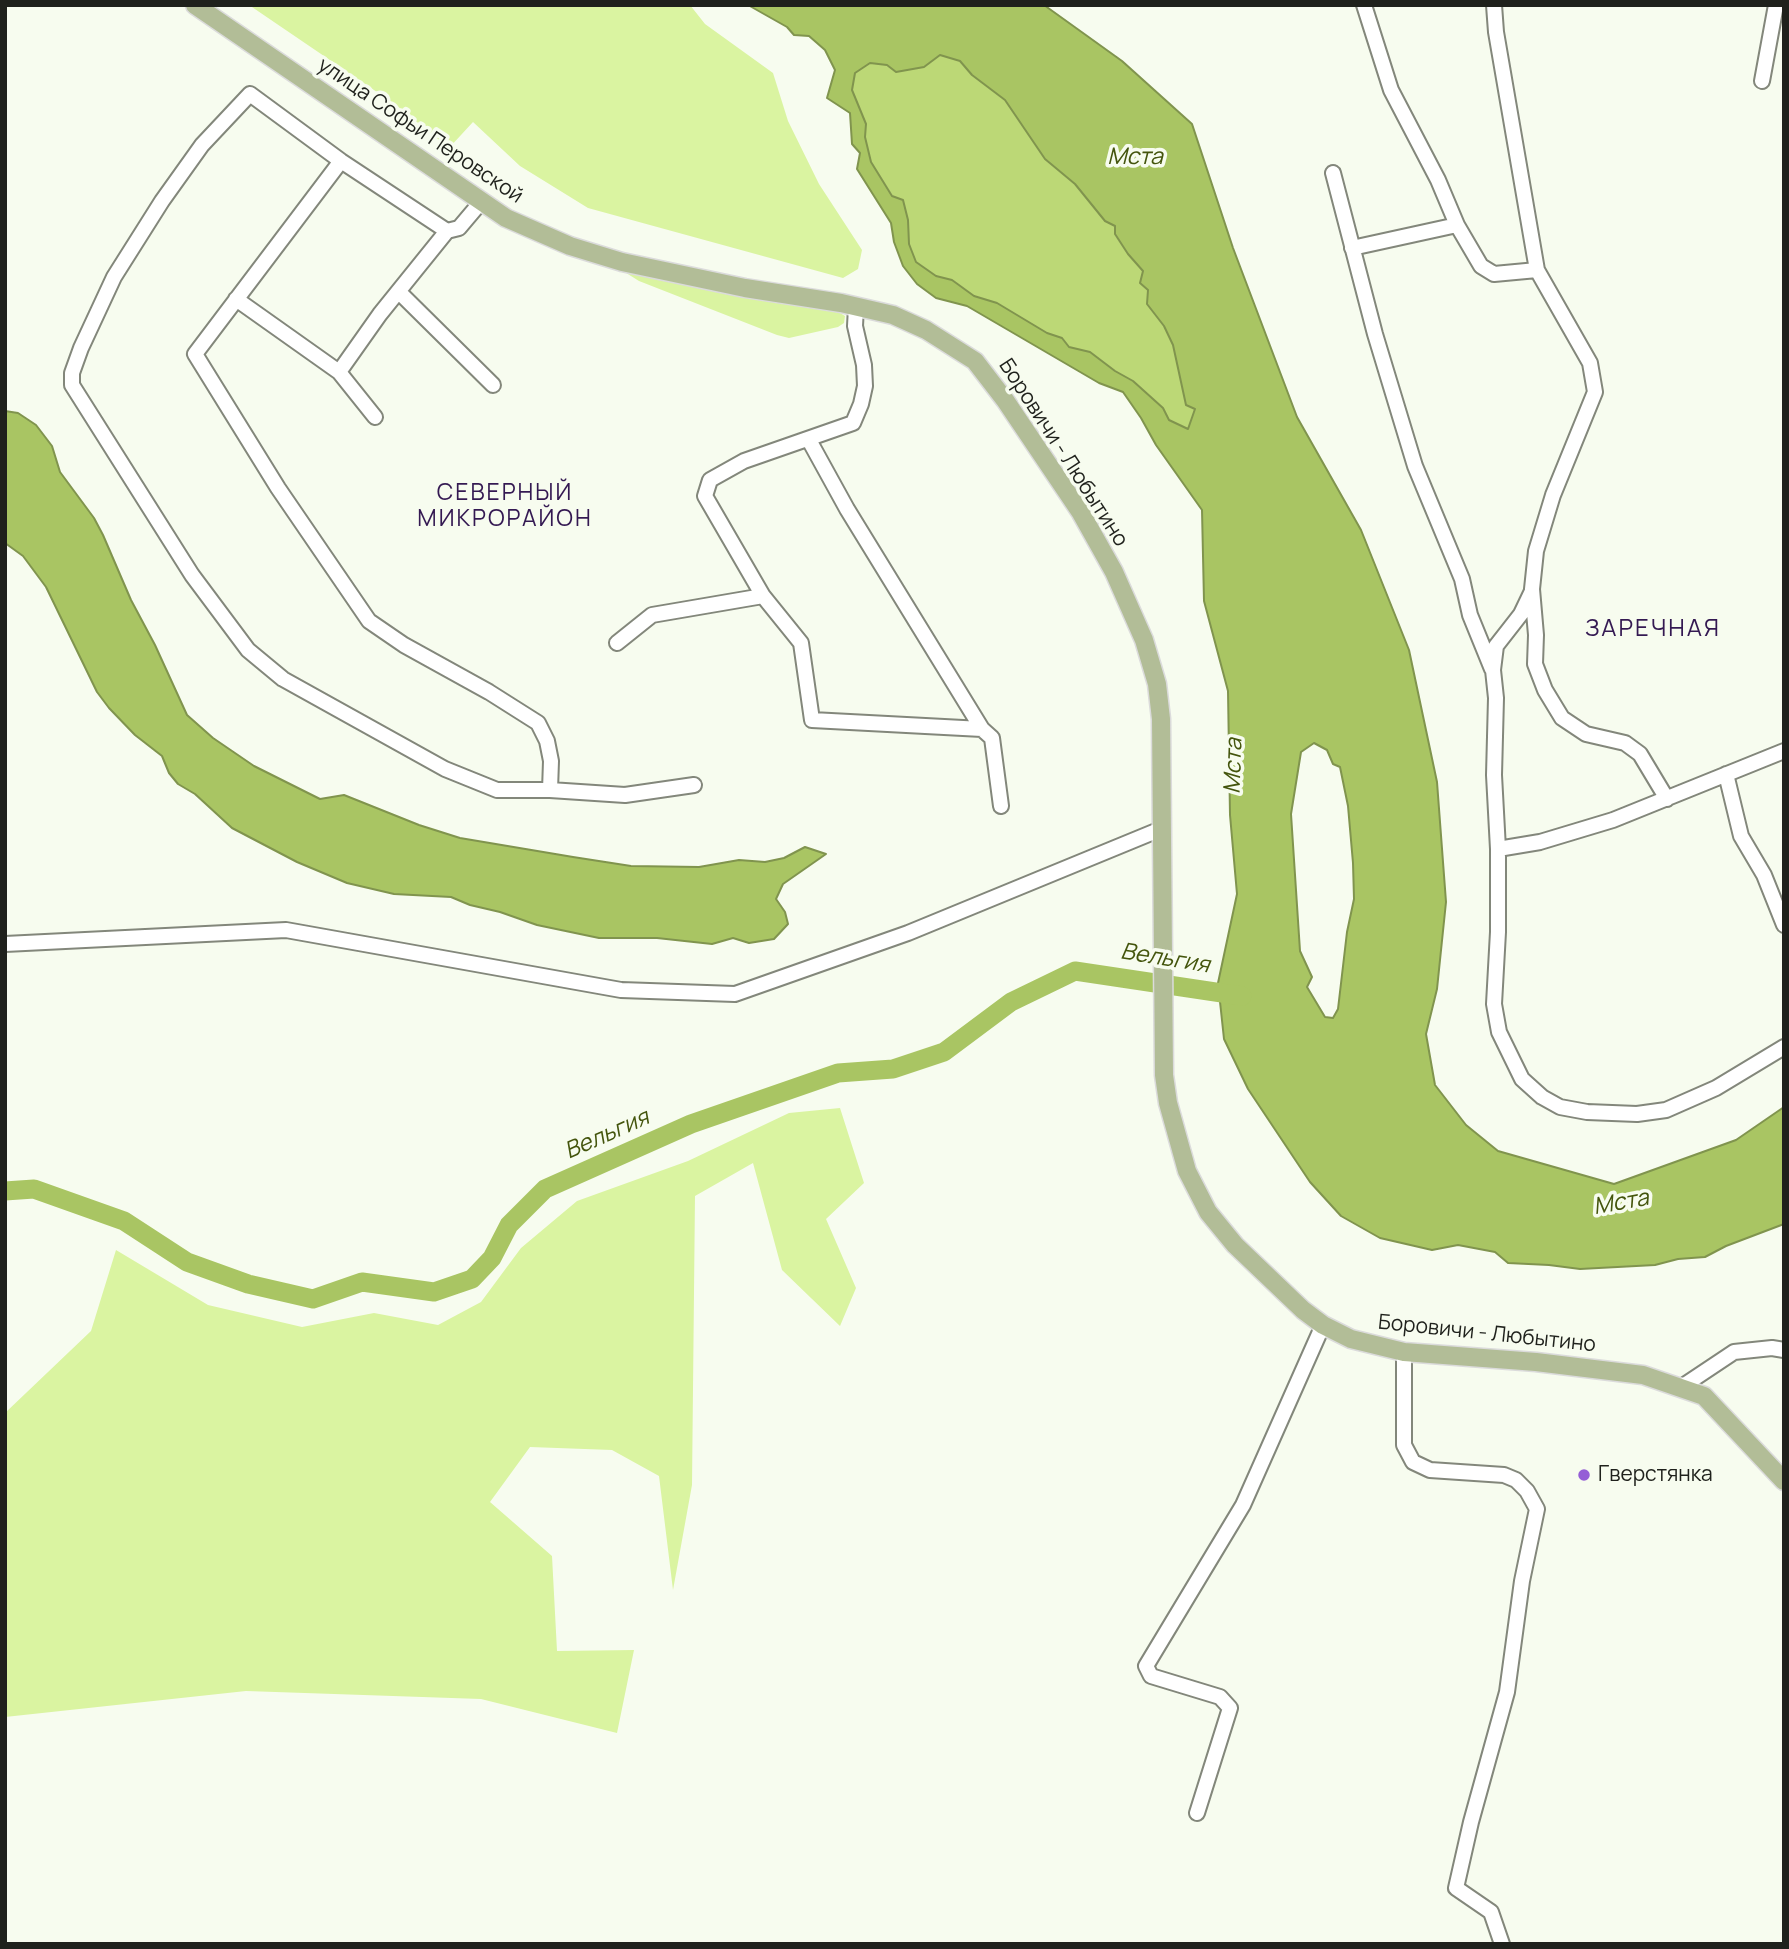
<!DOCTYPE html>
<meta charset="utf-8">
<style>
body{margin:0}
#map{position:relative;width:1789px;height:1949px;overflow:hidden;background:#f7fcef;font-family:Manrope,sans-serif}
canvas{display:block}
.frame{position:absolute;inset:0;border:7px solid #1f211c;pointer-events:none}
</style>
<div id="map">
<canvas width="1789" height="1949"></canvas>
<div class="frame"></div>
</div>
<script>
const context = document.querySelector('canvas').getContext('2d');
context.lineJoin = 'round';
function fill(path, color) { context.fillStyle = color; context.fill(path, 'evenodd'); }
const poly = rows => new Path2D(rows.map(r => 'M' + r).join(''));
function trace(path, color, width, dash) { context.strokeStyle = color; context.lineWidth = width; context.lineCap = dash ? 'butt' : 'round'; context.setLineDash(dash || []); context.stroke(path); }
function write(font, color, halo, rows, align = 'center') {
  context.font = font + ' Manrope,sans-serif'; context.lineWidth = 7; context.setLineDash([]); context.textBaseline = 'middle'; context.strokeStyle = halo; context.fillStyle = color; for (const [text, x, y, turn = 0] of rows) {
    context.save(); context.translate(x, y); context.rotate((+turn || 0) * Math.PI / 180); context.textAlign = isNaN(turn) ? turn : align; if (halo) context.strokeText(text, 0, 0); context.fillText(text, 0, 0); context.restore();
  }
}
fill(poly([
 [249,5,690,5,705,24,773,73,788,121,819,184,862,250,858,269,843,278,588,208,520,166,473,122,449,148,396,105],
 [623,265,840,313,845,316,844,323,838,327,789,338,777,335,639,281,623,271],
 [840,1108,864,1183,826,1219,856,1288,840,1326,782,1270,753,1163,695,1196,692,1485,673,1590,659,1476,612,1450,530,1447,490,1502,552,1556,557,1651,634,1650,617,1733,481,1699,246,1691,5,1717,5,1413,91,1331,116,1250,208,1305,302,1327,374,1313,438,1325,481,1302,521,1248,577,1201,688,1161,789,1113]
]), '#daf4a1');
fill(poly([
 [940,55,960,61,972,75,1005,100,1045,159,1075,184,1105,221,1115,226,1115,235,1128,254,1143,271,1140,283,1148,290,1147,304,1164,326,1173,345,1179,368,1195,409,1188,429,1169,420,1163,408,1133,381,1115,371,1090,352,1069,347,1062,338,1047,333,997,303,974,296,952,280,936,276,916,262,909,244,908,220,871,162,865,137,866,124,852,90,855,73,870,63,924,67]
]), '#bcd876');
const water = poly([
 [748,5,1044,5,1122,61,1192,124,1233,248,1297,417,1361,530,1409,650,1437,782,1446,902,1437,989,1426,1034,1435,1085,1466,1125,1498,1151,1614,1184,1736,1140,1784,1107,1784,1224,1726,1246,1705,1257,1678,1259,1655,1265,1580,1269,1549,1265,1508,1263,1495,1252,1458,1245,1432,1250,1380,1238,1341,1216,1310,1182,1248,1089,1224,1039,1218,983,1237,894,1230,815,1228,691,1204,601,1202,510,1156,445,1141,418,1123,392,1099,383,967,306,936,298,917,284,903,266,894,242,891,223,857,169,860,153,852,144,850,113,827,98,835,70,825,50,809,36,794,35,787,27,748,5],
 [940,55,960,61,972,75,1005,100,1045,159,1075,184,1105,221,1115,226,1115,234,1128,254,1143,271,1140,283,1148,290,1147,304,1164,326,1173,345,1186,405,1195,409,1188,429,1169,420,1163,408,1133,381,1115,371,1090,352,1069,347,1062,338,1047,333,997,303,974,296,952,280,936,276,916,262,909,244,908,220,903,200,892,196,871,162,865,137,866,124,852,90,855,73,870,63,887,65,896,72,924,67,940,55],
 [1314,743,1327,750,1333,764,1340,767,1348,806,1353,863,1354,899,1347,932,1338,1009,1333,1018,1325,1017,1307,987,1312,977,1300,951,1291,814,1301,752,1314,743],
 [5,411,18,413,36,425,52,446,60,472,94,518,103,535,131,600,155,645,187,715,213,738,254,766,320,799,344,795,419,825,460,838,573,857,631,866,699,867,739,860,765,862,784,858,805,847,826,854,783,884,776,899,785,912,788,924,774,939,749,943,733,938,712,944,657,938,599,938,537,925,500,912,470,905,451,897,394,894,347,883,297,862,232,828,195,794,178,784,169,773,162,756,135,735,109,708,97,692,46,587,23,556,5,543,5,411]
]);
fill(water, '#a9c563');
trace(water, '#80944e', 2);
trace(poly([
 [5,1191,34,1189,124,1221,187,1262,248,1284,313,1299,362,1282,434,1292,472,1279,492,1258,509,1225,545,1189,691,1124,838,1073,893,1069,944,1052,1011,1002,1075,971,1242,996]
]), '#a9c563', 19);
const minor = poly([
 [1364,5,1391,90,1438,180,1457,225,1481,266,1494,274,1537,270],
 [1494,5,1496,32,1537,270,1590,363,1595,392,1553,495,1536,551,1532,589,1536,635,1535,664,1545,690,1562,718,1586,734,1625,743,1640,754,1667,799],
 [1762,81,1776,5],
 [341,161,195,354,278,488,369,621,404,645,489,692,538,723,547,741,551,761,550,790],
 [1333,173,1375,334,1415,466,1462,579,1470,615,1492,669],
 [481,202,459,228,447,231,341,161,250,94,202,145,162,201,114,277,81,348,72,373,72,385,192,575,248,650,283,679,445,769,497,790,550,790,625,795,694,785],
 [1352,248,1457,225],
 [399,292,493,385],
 [236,299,339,372,375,417],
 [339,372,380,314,447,231],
 [809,440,847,509,982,729,992,738,1001,806],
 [1532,591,1521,614,1496,646,1493,670,1496,698,1494,775,1498,849,1498,932,1494,1004,1499,1032,1522,1079,1542,1097,1560,1107,1587,1112,1637,1114,1666,1110,1716,1088,1784,1047],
 [763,596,705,496,710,480,744,461,853,423,861,404,865,386,864,365,855,326,856,307],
 [617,643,652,615,763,596,801,643,812,720,982,729],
 [1726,774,1741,836,1764,875,1784,925],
 [1498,849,1540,842,1613,820,1784,751],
 [5,944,286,930,621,990,735,994,908,933,1161,829],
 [1404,1352,1404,1445,1413,1462,1430,1470,1504,1475,1516,1480,1527,1491,1537,1509,1522,1581,1507,1692,1471,1822,1456,1888,1491,1912,1502,1944],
 [1680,1388,1734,1352,1772,1348,1784,1350],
 [1197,1813,1230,1708,1220,1697,1151,1676,1146,1666,1243,1505,1323,1325]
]);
const major = poly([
 [195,5,506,218,570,246,622,262,745,288,841,303,893,315,926,330,975,361,1005,400,1081,513,1114,572,1144,640,1157,684,1161,719,1164,1075,1168,1103,1187,1171,1208,1212,1235,1245,1303,1310,1323,1325,1351,1339,1404,1352,1536,1362,1643,1375,1704,1396,1784,1481]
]);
trace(minor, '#83877b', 18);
trace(major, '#dbdbdb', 21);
trace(minor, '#fff', 14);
trace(major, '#b2bd97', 18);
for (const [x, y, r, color] of [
 [1584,1475,7,"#955ed6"]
]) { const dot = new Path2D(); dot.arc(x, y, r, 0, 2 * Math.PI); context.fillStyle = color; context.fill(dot); trace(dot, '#f7fcef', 2.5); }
write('21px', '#1f211c', '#f7fcef', [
 ["улица Софьи Перовской",420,131,34],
 ["Боровичи - Любытино",1063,453,57],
 ["Боровичи - Любытино",1487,1334,6]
]);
write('21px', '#1f211c', '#f7fcef', [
 ["Гверстянка",1598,1475]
], 'left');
write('italic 23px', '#44550d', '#f7fcef', [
 ["Мста",1135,158],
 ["Мста",1234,766,-88],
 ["Вельгия",1165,959,9],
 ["Вельгия",607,1135,-24],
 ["Мста",1621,1203,-10]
]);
context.letterSpacing = '2px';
write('23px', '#341952', '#f7fcef', [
 ["СЕВЕРНЫЙ",505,494],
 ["МИКРОРАЙОН",505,520]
]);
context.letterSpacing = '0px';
context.letterSpacing = '2px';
write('24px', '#341952', '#f7fcef', [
 ["ЗАРЕЧНАЯ",1653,629]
]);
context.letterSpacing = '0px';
</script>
